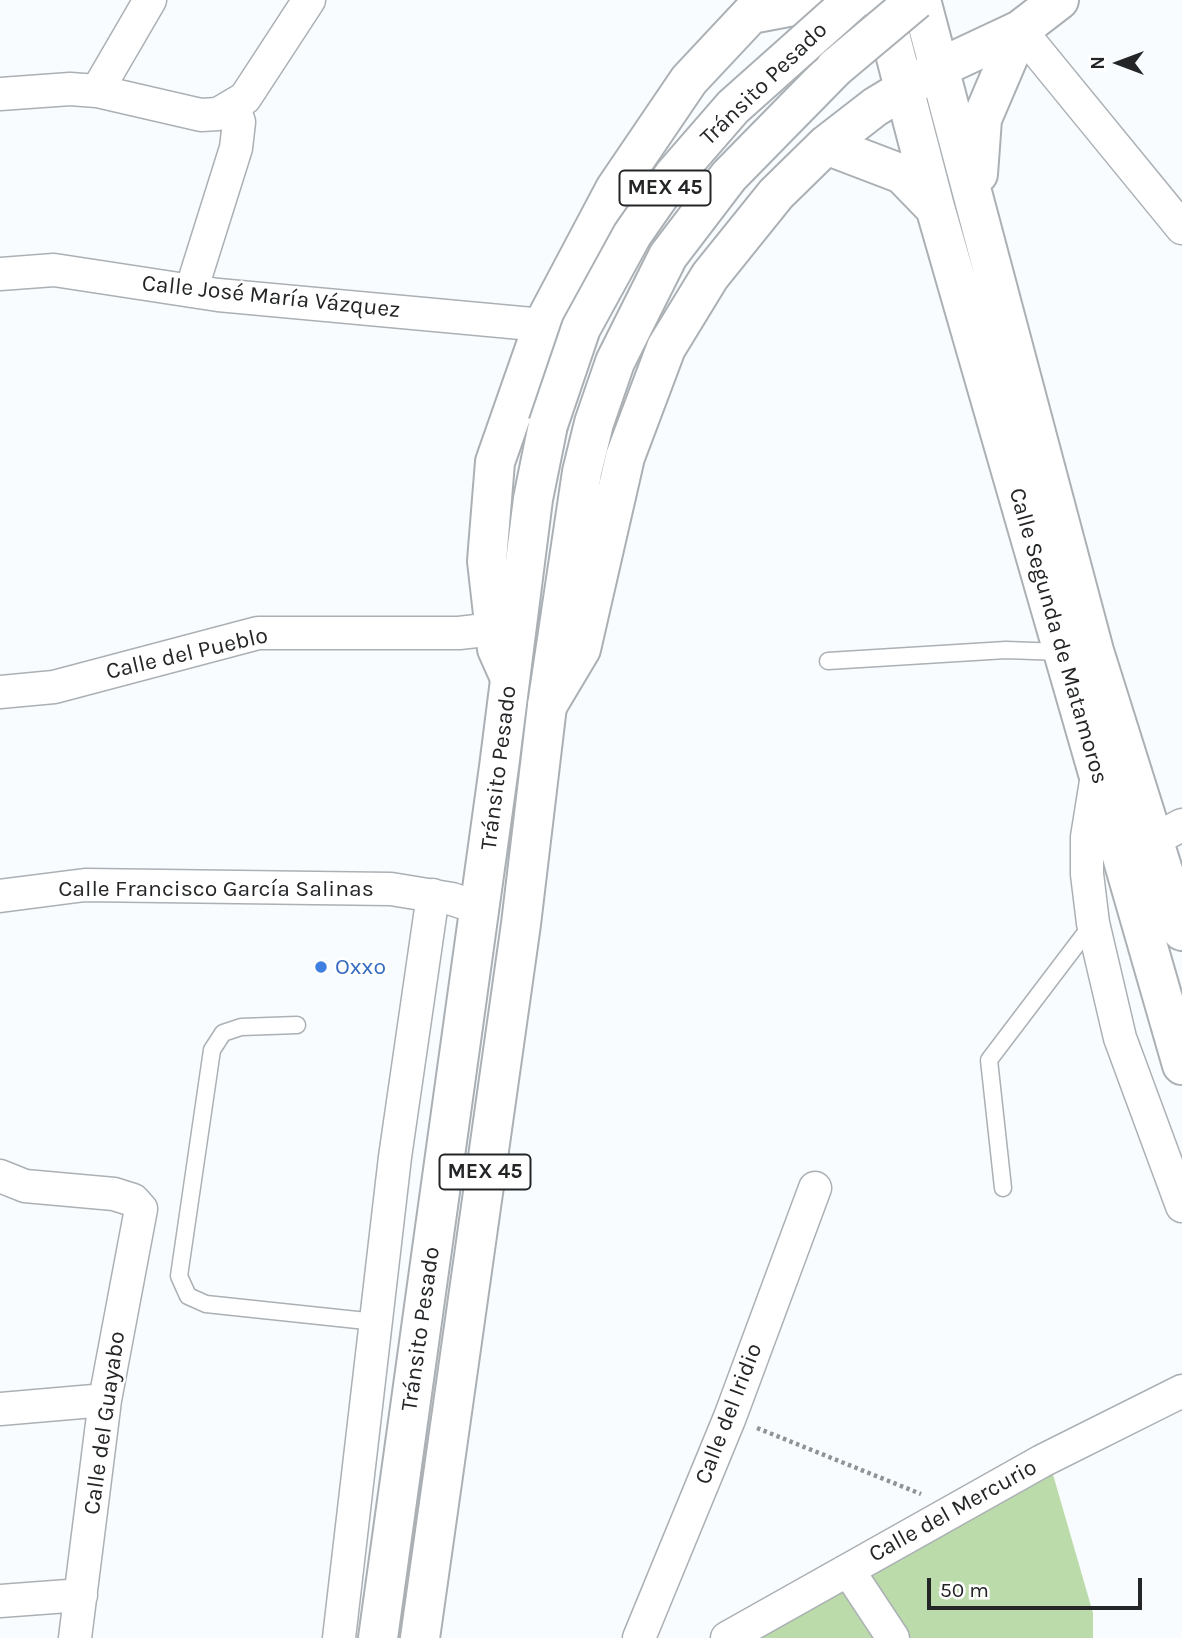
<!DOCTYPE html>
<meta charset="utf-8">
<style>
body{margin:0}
#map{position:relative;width:1182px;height:1638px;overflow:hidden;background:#f8fcff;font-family:Karla,sans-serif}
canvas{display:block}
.north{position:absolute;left:1084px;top:28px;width:70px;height:70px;-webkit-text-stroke:5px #fff;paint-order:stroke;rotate:270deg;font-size:19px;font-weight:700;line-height:28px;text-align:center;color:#232527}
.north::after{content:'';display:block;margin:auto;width:24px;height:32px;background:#232527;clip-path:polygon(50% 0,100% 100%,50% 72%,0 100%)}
.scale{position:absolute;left:927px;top:1578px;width:215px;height:32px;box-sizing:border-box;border:4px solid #232527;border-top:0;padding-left:9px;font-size:21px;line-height:24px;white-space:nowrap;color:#232527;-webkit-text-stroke:5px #fff;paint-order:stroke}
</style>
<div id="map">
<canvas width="1182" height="1638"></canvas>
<div class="north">N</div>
<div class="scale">50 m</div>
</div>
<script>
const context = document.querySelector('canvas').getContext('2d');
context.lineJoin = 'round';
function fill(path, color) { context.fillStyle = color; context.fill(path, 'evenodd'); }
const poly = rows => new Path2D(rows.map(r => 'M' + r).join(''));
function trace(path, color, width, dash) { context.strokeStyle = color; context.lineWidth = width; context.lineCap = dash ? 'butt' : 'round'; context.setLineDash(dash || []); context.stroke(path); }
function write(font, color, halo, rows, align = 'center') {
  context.font = font + ' Karla,sans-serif'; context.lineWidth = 5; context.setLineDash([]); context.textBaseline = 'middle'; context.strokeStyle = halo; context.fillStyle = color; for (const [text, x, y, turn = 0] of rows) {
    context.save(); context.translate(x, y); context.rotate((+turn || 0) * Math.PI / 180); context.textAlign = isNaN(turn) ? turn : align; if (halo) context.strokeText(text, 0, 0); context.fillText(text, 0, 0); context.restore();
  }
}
fill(poly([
 [1050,1464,1093,1613,1093,1638,743,1638]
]), '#bcdbaa');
const lane = poly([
 [828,661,1006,650,1061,652],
 [297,1025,241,1027,223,1033,212,1050,179,1276,188,1296,206,1304,376,1322],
 [1003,1188,989,1060,1093,923]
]);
const street = poly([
 [1020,30,1182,228],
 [97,91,150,0],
 [0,94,70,89,97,91,201,115,218,114,245,98,309,0],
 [0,274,54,270,218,295,543,325],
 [191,291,236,148,239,122,234,107],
 [0,692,54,687,258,633,459,633,494,629],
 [1097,775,1087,837,1087,874,1093,923,1120,1038,1182,1206],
 [1134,850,1182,825],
 [0,896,85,885,391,889,452,899,479,908],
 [0,1176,25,1186,114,1194,133,1200,141,1209,105,1400,75,1638],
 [0,1409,105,1400],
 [848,1570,893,1638],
 [0,1601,81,1595],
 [339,1638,395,1157,433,895],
 [639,1638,730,1417,815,1188],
 [727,1638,1042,1461,1182,1391]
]);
const secondary = poly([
 [881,0,935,207,1182,1065],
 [921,0,1094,651,1182,931],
 [751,14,793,6,825,9,858,37],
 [826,145,902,174,934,207],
 [978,174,982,119,1020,30],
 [510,678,497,649,487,561,495,462,543,325,615,189,689,80,764,0],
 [547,706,581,649,625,457,666,348,710,276,776,194,826,145,875,107,939,68,1020,30,1059,0]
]);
const primary = poly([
 [378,1638,499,767,533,499,548,425],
 [420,1638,521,924,547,706,582,472,594,423,615,362,668,256,729,176,835,68]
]);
trace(lane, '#abb0b5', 19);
trace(street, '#abb0b5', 35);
trace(secondary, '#abb0b5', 42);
trace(primary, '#abb0b5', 42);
trace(poly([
 [757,1428,921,1494]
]), '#909396', 4.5, [3.5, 3.5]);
trace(lane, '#fff', 16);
trace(street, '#fff', 32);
trace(secondary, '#fff', 38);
trace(primary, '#fff', 38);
const primaryBridge = poly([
 [835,68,916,0],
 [548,425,581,328,632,235,673,176,733,107,853,0]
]);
trace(primaryBridge, '#abb0b5', 42, []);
trace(primaryBridge, '#fff', 38);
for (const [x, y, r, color] of [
 [321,967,7,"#3f7fe0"]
]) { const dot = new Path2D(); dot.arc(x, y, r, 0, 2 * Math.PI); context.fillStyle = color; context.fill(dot); trace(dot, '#fff', 2.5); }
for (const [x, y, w] of [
 [665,188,91],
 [485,1172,91]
]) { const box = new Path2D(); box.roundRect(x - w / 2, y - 17.5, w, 35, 5); context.fillStyle = '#fff'; context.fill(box); trace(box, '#232527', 2); }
write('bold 21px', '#232527', null, [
 ["MEX 45",665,188],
 ["MEX 45",485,1172]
]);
write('23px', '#232527', '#fff', [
 ["Tránsito Pesado",764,84,-44],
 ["Calle José María Vázquez",271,297,6],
 ["Calle Segunda de Matamoros",1058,636,74],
 ["Calle del Pueblo",187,654,-13],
 ["Tránsito Pesado",499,768,-83],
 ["Calle Francisco García Salinas",216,889],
 ["Tránsito Pesado",421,1329,-82],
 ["Calle del Iridio",729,1414,-69],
 ["Calle del Guayabo",105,1423,-82],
 ["Calle del Mercurio",953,1511,-29]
]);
write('23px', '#366cbe', '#fff', [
 ["Oxxo",335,967]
], 'left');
</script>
